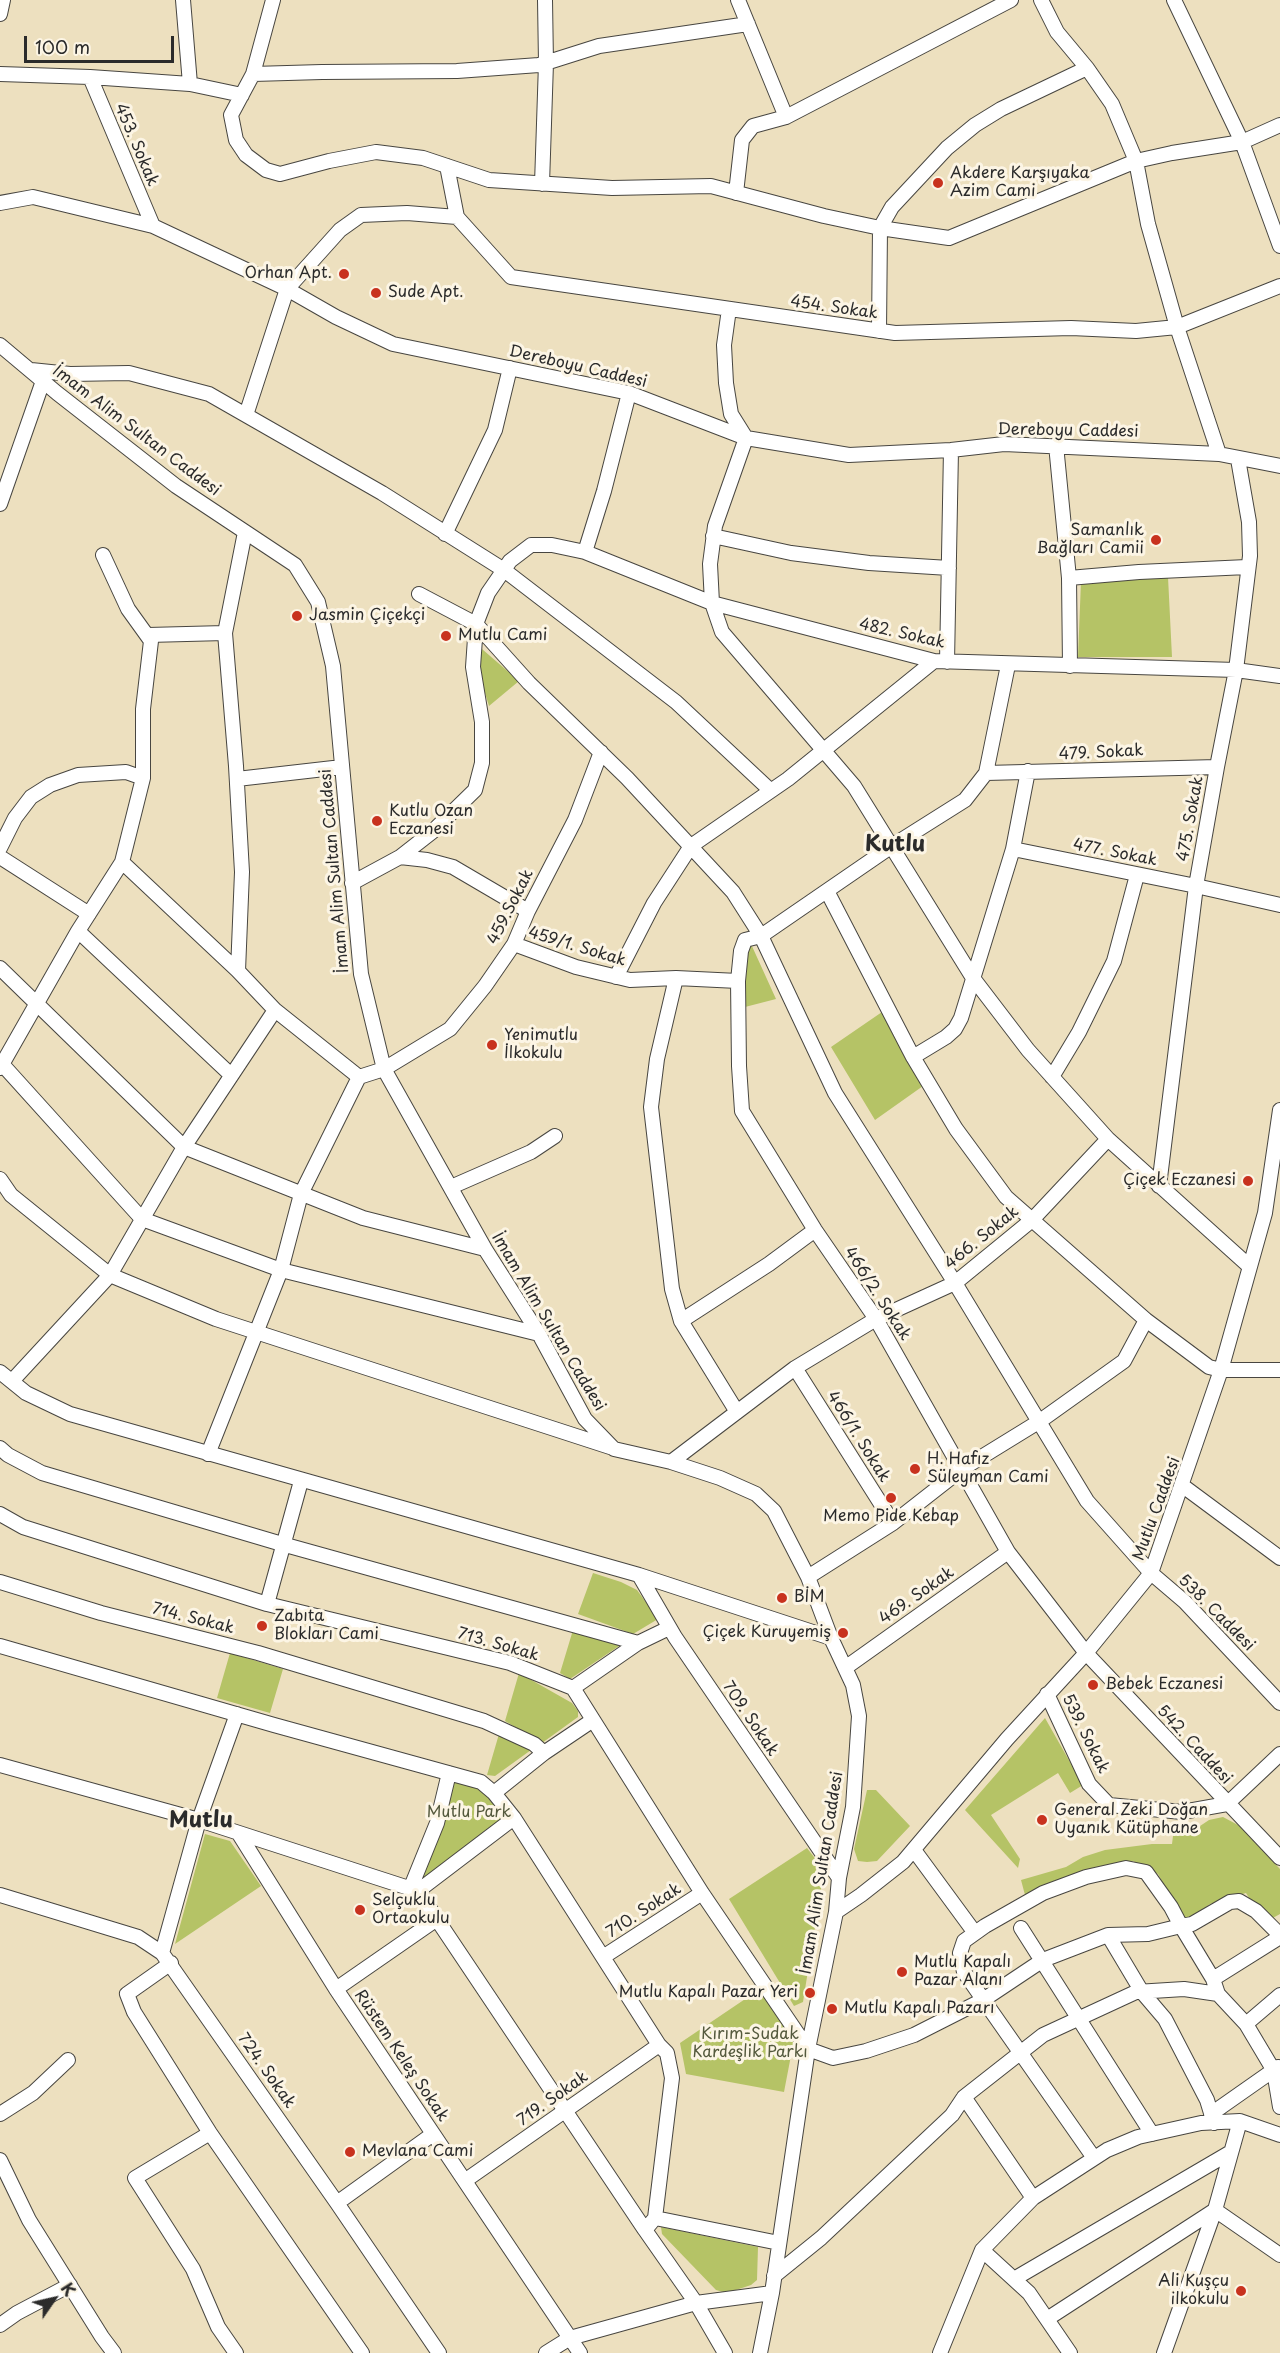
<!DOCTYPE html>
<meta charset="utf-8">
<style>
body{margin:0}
#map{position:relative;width:1280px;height:2353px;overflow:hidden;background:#ede0bf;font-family:"Playpen Sans",sans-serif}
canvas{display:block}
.north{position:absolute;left:24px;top:2269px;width:60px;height:60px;-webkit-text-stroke:4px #fcf5e5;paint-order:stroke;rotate:56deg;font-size:16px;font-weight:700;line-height:24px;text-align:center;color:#2b2b2b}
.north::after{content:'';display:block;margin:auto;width:21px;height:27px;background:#2b2b2b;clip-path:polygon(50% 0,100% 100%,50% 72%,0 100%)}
.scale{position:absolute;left:24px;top:36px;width:150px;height:27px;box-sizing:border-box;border:3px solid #2b2b2b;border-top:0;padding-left:8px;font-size:18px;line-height:21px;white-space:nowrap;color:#2b2b2b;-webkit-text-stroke:4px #fcf5e5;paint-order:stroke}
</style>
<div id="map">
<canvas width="1280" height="2353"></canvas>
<div class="north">K</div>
<div class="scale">100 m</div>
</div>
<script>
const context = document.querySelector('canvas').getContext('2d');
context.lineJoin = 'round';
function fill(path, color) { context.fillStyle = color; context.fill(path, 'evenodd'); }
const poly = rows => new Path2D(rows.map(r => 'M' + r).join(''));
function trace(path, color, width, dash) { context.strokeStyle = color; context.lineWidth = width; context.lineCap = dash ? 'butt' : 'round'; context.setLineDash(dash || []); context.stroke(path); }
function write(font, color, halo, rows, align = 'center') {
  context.font = font + ' "Playpen Sans",sans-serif'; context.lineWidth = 6; context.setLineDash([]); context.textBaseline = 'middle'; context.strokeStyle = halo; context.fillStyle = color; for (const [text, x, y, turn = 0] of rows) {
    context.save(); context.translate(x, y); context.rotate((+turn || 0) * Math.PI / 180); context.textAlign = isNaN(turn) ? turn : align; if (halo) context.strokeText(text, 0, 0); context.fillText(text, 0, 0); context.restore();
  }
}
fill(poly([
 [1168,577,1172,657,1078,657,1081,581],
 [482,649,519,681,489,706,481,680,479,655],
 [751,944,776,999,745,1007,747,949],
 [882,1012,923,1086,875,1120,831,1047],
 [593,1573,621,1582,637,1590,658,1619,633,1634,578,1614],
 [573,1630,622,1644,570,1679,560,1673],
 [230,1653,283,1669,270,1713,217,1698],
 [519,1673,572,1703,578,1711,578,1717,542,1743,505,1721],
 [1045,1718,1083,1785,1070,1793,1058,1773,991,1815,1020,1859,1018,1868,965,1810],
 [499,1734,531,1750,495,1776,487,1775],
 [454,1780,479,1788,491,1798,505,1817,423,1879,418,1876],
 [867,1790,876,1790,910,1826,877,1861,867,1862,858,1861,854,1849],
 [1223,1817,1238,1825,1280,1869,1280,1914,1271,1919,1256,1909,1246,1893,1210,1904,1190,1919,1180,1917,1158,1874,1133,1861,1110,1864,1025,1895,1021,1880,1066,1867,1083,1857,1105,1850,1152,1844,1172,1844,1173,1836,1194,1830,1209,1820],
 [205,1834,230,1841,261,1886,175,1944],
 [807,1848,824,1870,803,2002,794,2006,729,1899],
 [760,1989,792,2035,793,2045,784,2092,686,2074,680,2043],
 [661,2227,758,2247,757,2280,751,2285,727,2293,716,2290,662,2234]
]), '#b5c366');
const minor = poly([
 [183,0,190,84],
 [273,0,253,74,231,115,236,140,246,155,266,170,280,174,329,161,376,152,423,158,489,180,612,188,711,186,824,216,880,228,949,238,1136,161,1172,153,1242,142,1280,125],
 [738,0,786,117,1011,0],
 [1041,0,1057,32,1087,68,1112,104,1136,161,1148,224,1177,327,1219,454],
 [1174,0,1242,142,1280,246],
 [0,14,3,0],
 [0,74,90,77,190,84,242,95],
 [253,74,322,72,457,71,539,65,599,46,748,24],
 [90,77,153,226],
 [447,166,457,217,511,277,895,333,1071,328,1136,331,1177,327,1280,286],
 [542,184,546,63,545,0],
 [736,193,742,140,753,126,786,117],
 [0,203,33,197,153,226,287,289,336,317,393,344,629,393,746,438,849,455,951,450,1004,444,1219,454,1280,466],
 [729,309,724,345,726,383,731,414,746,438,715,526,710,564,712,603,722,632,854,786,973,978,1028,1050,1108,1139],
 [879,331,880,228,892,207,947,148,975,125,1001,109,1087,68],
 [0,345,57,393,176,486,295,565,318,602,333,666,361,974,384,1069,485,1249,539,1334,585,1419,614,1449,671,1462,720,1478,756,1494,774,1511,808,1577,831,1638,853,1685,859,1716,853,1807,839,1878,836,1912,808,2049,772,2293,760,2353],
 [31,370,70,374,129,373,209,394,382,493,504,570,676,702,770,790],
 [246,415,287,289,340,230,361,215,407,213,457,217],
 [1056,445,1069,578,1070,666],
 [0,504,43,381],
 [445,534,495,430,510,368],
 [713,536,791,553,869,563,949,568],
 [585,552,604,491,629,393],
 [1069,578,1139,572,1247,567],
 [419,594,476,624,529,683,627,778,733,892,761,936,835,1093,955,1283,1087,1501,1151,1573,1185,1602,1280,1703],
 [148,635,225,633],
 [947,662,951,450],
 [1008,665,986,773,965,800,892,846,761,936,745,940,741,951,738,981,739,1066,742,1111,815,1230,876,1319,1008,1552,1086,1653,1280,1858],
 [986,773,1217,767],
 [237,779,342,767],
 [0,848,15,818,31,797,50,785,78,775,126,772,143,778],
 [1013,849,1196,886,1280,905],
 [0,857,89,914],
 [400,857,432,832,475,790,482,763,482,722,473,667,476,624,488,593,510,561,531,545,552,545,585,552,712,603,934,661,1236,670,1280,676],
 [122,862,238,971,275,1010,359,1077],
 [352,883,400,857,427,860,453,867,528,911],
 [827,891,913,1057,956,1129,1006,1197,1146,1320,1209,1367,1221,1370,1280,1370],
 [78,931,231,1075],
 [514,944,576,967,630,980,676,978,738,981],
 [0,968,184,1147,363,1218,485,1249],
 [238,971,242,872,236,766,225,633,245,532],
 [616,977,654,903,691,846,788,779,934,661],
 [676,978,657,1059,651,1107,672,1289,681,1321,737,1412],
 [913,1057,946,1037,955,1029,961,1018,1013,849,1028,771],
 [2,1064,142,1219,281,1270,539,1334],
 [0,1068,78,931,122,862,143,778,143,709,151,641,128,609,103,555],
 [1052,1077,1079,1032,1114,961,1137,875],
 [0,1179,11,1195,110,1275,216,1319,613,1448],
 [1159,1186,1196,886,1217,767,1236,670,1250,556,1249,522,1238,459],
 [451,1187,531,1152,555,1136],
 [681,1321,769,1264,815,1230],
 [795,1368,893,1523],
 [0,1372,26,1393,70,1414,639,1575,831,1638],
 [12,1381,110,1275,184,1147,275,1010],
 [0,1448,8,1455,42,1473,282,1544,638,1643],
 [208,1454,281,1270,301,1194,359,1077,384,1069,450,1029,485,986,514,944,528,911,575,820,601,752],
 [671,1462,795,1368,876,1319,955,1283,1032,1220,1108,1139,1249,1266],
 [1183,1486,1280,1558],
 [0,1514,23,1527,267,1604,510,1663,573,1688,702,1893,808,2049,833,2058,866,2051,914,2035,983,2000,1043,1960,1108,1935,1148,1934,1181,1926,1213,1979,1218,1994,1246,2024,1274,2071,1280,2107],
 [639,1575,675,1637,839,1878],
 [808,1577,893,1523,962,1469,1040,1421,1124,1361,1146,1320],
 [0,1582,101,1613,258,1653,484,1721,534,1744,544,1753],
 [267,1604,301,1481],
 [0,1646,274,1725,481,1782,494,1793,514,1818,659,2045,667,2053,672,2078,655,2218,645,2230,696,2303,725,2353],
 [845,1668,1008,1552],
 [573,1688,638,1643,669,1628],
 [1047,1694,1089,1784,1109,1805,1182,1812,1227,1804,1280,1754],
 [0,1765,199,1820,418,1891,645,2230],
 [494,1793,544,1753,593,1720],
 [239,1834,336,1989,580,2353],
 [914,1850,975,1933],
 [411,1887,437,1823,449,1773],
 [418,1891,514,1818],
 [0,1895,138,1937,162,1953,337,2203,439,2353],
 [836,1912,861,1895,903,1862,1007,1739,1086,1653,1151,1573,1221,1370,1265,1213,1280,1110],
 [1021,1928,1152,2134],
 [1108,1935,1142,1992,1165,2019,1207,2100,1214,2123],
 [162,1953,199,1820,237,1714],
 [603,1957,702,1893],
 [171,1963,127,1994,134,2012,210,2133,362,2353],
 [1213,1979,1280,1937],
 [336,1989,437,1919],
 [1246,2024,1280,1995],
 [964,2097,1033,2198],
 [0,2114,33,2093,68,2060],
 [1211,2114,1278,2067],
 [210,2133,135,2178,193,2269,218,2327,236,2353],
 [1094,2158,964,1972,960,1953,964,1941,985,1926,1043,1893,1086,1877,1126,1868,1146,1872,1171,1907,1181,1926,1192,1924,1230,1902,1239,1901,1256,1911,1280,1935],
 [0,2160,29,2220,102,2337,114,2353],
 [466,2180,659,2045],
 [337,2203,433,2134],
 [655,2218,779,2243],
 [982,2250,1029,2293,1070,2353],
 [774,2276,821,2238,952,2115,964,2097,1043,2035,1136,1992,1184,1989,1218,1994],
 [1014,2279,1231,2152],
 [1047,2319,1215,2210,1280,2255],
 [0,2325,17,2313,70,2285],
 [546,2353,570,2338,696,2303,772,2293],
 [940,2353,982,2250,1033,2198,1107,2150,1138,2137,1201,2123,1240,2121,1280,2135],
 [1164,2353,1215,2210,1240,2121]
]);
trace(minor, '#484641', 16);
trace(minor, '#fff', 14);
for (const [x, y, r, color] of [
 [938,183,6,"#c8321e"],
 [344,274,6,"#c8321e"],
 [376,293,6,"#c8321e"],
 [1156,540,6,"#c8321e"],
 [297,616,6,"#c8321e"],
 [446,636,6,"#c8321e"],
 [377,821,6,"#c8321e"],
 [492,1045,6,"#c8321e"],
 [1248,1181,6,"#c8321e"],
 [915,1469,6,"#c8321e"],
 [891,1498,6,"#c8321e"],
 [782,1598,6,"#c8321e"],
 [262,1626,6,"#c8321e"],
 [843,1633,6,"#c8321e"],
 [1093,1685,6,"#c8321e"],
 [1042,1820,6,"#c8321e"],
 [360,1910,6,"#c8321e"],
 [902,1972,6,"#c8321e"],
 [810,1993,6,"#c8321e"],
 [832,2009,6,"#c8321e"],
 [350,2152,6,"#c8321e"],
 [1241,2291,6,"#c8321e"]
]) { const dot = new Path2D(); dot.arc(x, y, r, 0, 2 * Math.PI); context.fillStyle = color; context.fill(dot); trace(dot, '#fcf5e5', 2); }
write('16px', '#2b2b2b', '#fcf5e5', [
 ["453. Sokak",136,145,67],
 ["454. Sokak",834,308,8],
 ["Dereboyu Caddesi",578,367,13],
 ["İmam Alim Sultan Caddesi",136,431,37],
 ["Dereboyu Caddesi",1068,431,1],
 ["482. Sokak",902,634,13],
 ["479. Sokak",1101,753,-3],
 ["475. Sokak",1191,819,-80],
 ["477. Sokak",1115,853,11],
 ["İmam Alim Sultan Caddesi",335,871,-95],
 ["459.Sokak",511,907,-63],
 ["459/1. Sokak",577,947,17],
 ["466. Sokak",982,1238,-39],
 ["466/2. Sokak",877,1294,57],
 ["İmam Alim Sultan Caddesi",548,1322,59],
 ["466/1. Sokak",858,1437,58],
 ["Mutlu Caddesi",1157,1509,-70],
 ["469. Sokak",917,1596,-35],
 ["538. Caddesi",1216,1613,45],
 ["714. Sokak",193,1619,14],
 ["713. Sokak",498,1645,16],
 ["709. Sokak",750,1719,56],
 ["539. Sokak",1085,1734,64],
 ["542. Caddesi",1194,1745,47],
 ["İmam Alim Sultan Caddesi",822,1873,-81],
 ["710. Sokak",644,1911,-33],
 ["Rüstem Keleş Sokak",401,2056,56],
 ["724. Sokak",266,2071,55],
 ["719. Sokak",553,2099,-35]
]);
write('16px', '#2b2b2b', '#fcf5e5', [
 ["Akdere Karşıyaka",950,174],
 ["Azim Cami",950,192],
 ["Orhan Apt.",332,274,"right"],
 ["Sude Apt.",388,293],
 ["Samanlık",1144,531,"right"],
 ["Bağları Camii",1144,549,"right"],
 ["Jasmin Çiçekçi",309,616],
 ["Mutlu Cami",458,636],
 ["Kutlu Ozan",389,812],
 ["Eczanesi",389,830],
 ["Yenimutlu",504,1036],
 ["İlkokulu",504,1054],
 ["Çiçek Eczanesi",1236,1181,"right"],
 ["H. Hafız",927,1460],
 ["Süleyman Cami",927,1478],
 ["Memo Pide Kebap",891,1517,"center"],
 ["BİM",794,1598],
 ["Zabıta",274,1617],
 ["Blokları Cami",274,1635],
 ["Çiçek Kuruyemiş",831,1633,"right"],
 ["Bebek Eczanesi",1105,1685],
 ["General Zeki Doğan",1054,1811],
 ["Uyanık Kütüphane",1054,1829],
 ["Selçuklu",372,1901],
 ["Ortaokulu",372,1919],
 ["Mutlu Kapalı",914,1963],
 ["Pazar Alanı",914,1981],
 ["Mutlu Kapalı Pazar Yeri",798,1993,"right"],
 ["Mutlu Kapalı Pazarı",844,2009],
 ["Mevlana Cami",362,2152],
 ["Ali Kuşçu",1229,2282,"right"],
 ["ilkokulu",1229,2300,"right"]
], 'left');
write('16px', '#54593d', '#fcf5e5', [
 ["Mutlu Park",469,1813],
 ["Kırım-Sudak",750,2035],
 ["Kardeşlik Parkı",750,2053]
]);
write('bold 22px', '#2b2b2b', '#fcf5e5', [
 ["Kutlu",895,845],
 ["Mutlu",201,1821]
]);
</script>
